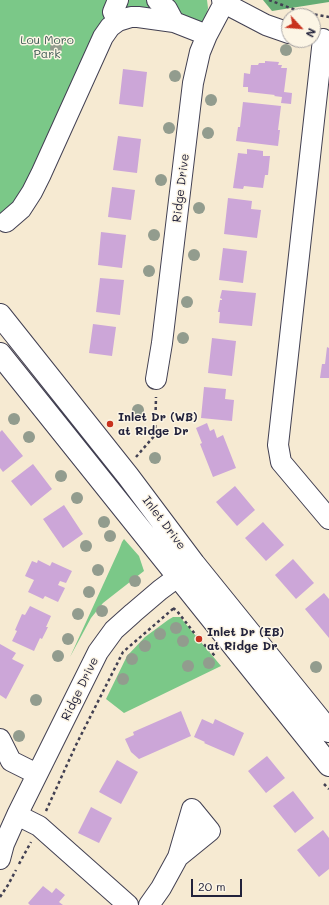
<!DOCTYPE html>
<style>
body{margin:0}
#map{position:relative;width:329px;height:905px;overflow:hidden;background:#f6ead2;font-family:Mali,sans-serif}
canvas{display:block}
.north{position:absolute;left:281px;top:8px;width:40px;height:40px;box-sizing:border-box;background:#fcf5e5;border:1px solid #a5a1a1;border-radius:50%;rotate:116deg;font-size:11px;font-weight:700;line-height:16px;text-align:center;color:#22223b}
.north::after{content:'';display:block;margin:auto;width:14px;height:18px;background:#c8321e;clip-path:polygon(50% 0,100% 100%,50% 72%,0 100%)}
.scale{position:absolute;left:191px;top:879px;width:51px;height:18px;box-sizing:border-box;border:2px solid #22223b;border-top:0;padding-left:5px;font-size:12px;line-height:14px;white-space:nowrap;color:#22223b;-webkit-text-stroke:3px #fcf5e5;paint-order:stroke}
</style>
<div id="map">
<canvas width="329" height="905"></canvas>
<div class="north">N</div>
<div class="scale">20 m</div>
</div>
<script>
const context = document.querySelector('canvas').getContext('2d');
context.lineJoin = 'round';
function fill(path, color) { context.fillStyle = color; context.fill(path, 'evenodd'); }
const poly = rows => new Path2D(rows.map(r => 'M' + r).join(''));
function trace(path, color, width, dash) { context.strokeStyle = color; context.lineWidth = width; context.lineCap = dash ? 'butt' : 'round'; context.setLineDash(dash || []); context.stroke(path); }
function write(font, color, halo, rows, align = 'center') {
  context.font = font + ' Mali,sans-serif'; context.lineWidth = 3; context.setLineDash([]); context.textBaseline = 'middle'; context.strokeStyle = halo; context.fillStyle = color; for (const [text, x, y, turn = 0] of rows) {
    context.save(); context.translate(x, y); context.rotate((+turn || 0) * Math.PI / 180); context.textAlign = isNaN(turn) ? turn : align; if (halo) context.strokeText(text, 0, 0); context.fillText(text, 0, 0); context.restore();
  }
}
fill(poly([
 [0,0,207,0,208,8,207,13,197,31,118,21,41,174,0,226],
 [124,539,139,556,144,571,103,603,91,618,70,657,119,550,122,542],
 [173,617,180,617,221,666,124,713,106,699,127,656,145,637,168,620]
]), '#7bc888');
fill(poly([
 [263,0,329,0,329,2,272,11]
]), '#64ac74');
fill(poly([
 [265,61,279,62,278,65,282,65,281,68,287,68,284,92,292,93,291,104,281,103,282,97,274,96,275,95,248,92,248,87,243,87,244,73,250,74,251,65,258,65,259,63,265,63],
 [123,69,147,72,143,107,119,104],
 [243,102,281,106,278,130,280,130,278,146,236,141,238,127,240,127],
 [118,136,141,139,137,173,113,170],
 [247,149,263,151,263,156,270,156,268,175,265,175,263,188,244,186,243,189,233,188,238,153,247,154],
 [112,187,135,190,131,220,108,217],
 [228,198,252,201,251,209,261,210,257,238,224,234],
 [101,232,126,235,122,268,98,265],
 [223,248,247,251,243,283,219,280],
 [100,278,124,280,120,315,96,312],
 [222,290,256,293,252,326,219,323,220,312,218,312,220,300,222,300,222,299,220,298],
 [93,324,116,327,112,356,89,353],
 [212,338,236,341,232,376,208,373],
 [327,347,329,348,329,378,320,378,322,364,325,364],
 [204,387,226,389,225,399,234,400,232,421,201,418],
 [207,423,210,431,214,429,217,438,223,435,236,468,213,477,200,444,202,443,196,428],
 [2,430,23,456,3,472,0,468,0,432],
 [33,464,52,489,31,506,11,481],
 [235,486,255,510,237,526,216,502],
 [64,505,83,534,63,548,43,519],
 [263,522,284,545,266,561,245,538],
 [293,559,314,583,296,599,275,575],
 [38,560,50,566,52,562,72,571,66,583,60,581,58,585,65,588,58,602,45,596,43,599,28,592,34,580,25,576,32,561,37,563],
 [324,593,329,599,329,638,305,609],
 [30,606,51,616,46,627,48,627,42,639,40,638,34,651,12,641,17,631,15,630,22,614,25,615],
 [0,644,16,653,12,659,24,665,6,699,0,695],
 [181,711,191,736,139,759,131,752,125,739,134,735,133,732],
 [202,719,213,724,215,719,244,733,234,756,204,743,205,742,194,737],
 [267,756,285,778,266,793,248,771],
 [117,760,138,772,121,804,99,792],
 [293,791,314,818,295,833,273,806],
 [91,807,112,818,99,843,78,833],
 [323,830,329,838,329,869,319,877,297,850],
 [43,886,52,893,56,888,65,895,59,902,63,905,30,905,28,903]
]), '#cca6d8');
const minor = poly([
 [157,0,167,9,174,22],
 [222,0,224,3,266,25,289,33],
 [118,21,113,12,118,0],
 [323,39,278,445,281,462,329,519],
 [6,222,21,209,32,192,41,174,103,37,110,27,118,21,131,17,138,17,174,22,207,35],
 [156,379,162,343,193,83,200,52,207,35,224,3],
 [0,739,11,761,37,774],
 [17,815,39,826,128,905],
 [0,859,4,844,17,815,98,652,114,630,133,613,160,590,191,567],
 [149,905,161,888,178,857,192,809,210,831,178,857]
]);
const major = poly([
 [0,315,128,476,194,564,329,731],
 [0,354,329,765]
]);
trace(minor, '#424052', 22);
trace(major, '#424052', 24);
trace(poly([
 [269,0,301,12,329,17],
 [136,457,155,435,156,397],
 [173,608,177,611,199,639,216,657],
 [324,784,329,789],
 [46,811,76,745,123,652,174,608],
 [19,864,31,842],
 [0,897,8,885,16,870]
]), '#424052', 2.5, [3, 3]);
trace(minor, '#fff', 20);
trace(major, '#fff', 22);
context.fillStyle = '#929c8e';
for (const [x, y] of [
 [56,48],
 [286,50],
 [175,76],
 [211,100],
 [169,128],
 [208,133],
 [161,180],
 [199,208],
 [154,235],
 [194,255],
 [149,271],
 [187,302],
 [183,338],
 [138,410],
 [14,419],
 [29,437],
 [155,458],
 [61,476],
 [77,498],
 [104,522],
 [110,536],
 [86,546],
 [98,570],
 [135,581],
 [89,592],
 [102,611],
 [78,614],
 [176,628],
 [160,634],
 [68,639],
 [183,641],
 [145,646],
 [58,656],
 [132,659],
 [209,663],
 [188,666],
 [316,667],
 [123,679],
 [36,700],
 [19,736]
]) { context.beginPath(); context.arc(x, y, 6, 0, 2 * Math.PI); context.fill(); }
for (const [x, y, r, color] of [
 [110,424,4,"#c8321e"],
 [199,639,4,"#c8321e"]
]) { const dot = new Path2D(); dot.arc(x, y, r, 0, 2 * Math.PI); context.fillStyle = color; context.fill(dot); trace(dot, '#fcf5e5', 1.5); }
write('12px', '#415c56', '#fcf5e5', [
 ["Lou Moro",47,40],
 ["Park",47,54]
]);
write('12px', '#22223b', '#fcf5e5', [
 ["Ridge Drive",181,188,-83],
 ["Inlet Drive",164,523,53],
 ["Ridge Drive",80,689,-64]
]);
write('bold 12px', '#22223b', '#fcf5e5', [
 ["Inlet Dr (WB)",118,417],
 ["at Ridge Dr",118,431],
 ["Inlet Dr (EB)",207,632],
 ["at Ridge Dr",207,646]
], 'left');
</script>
